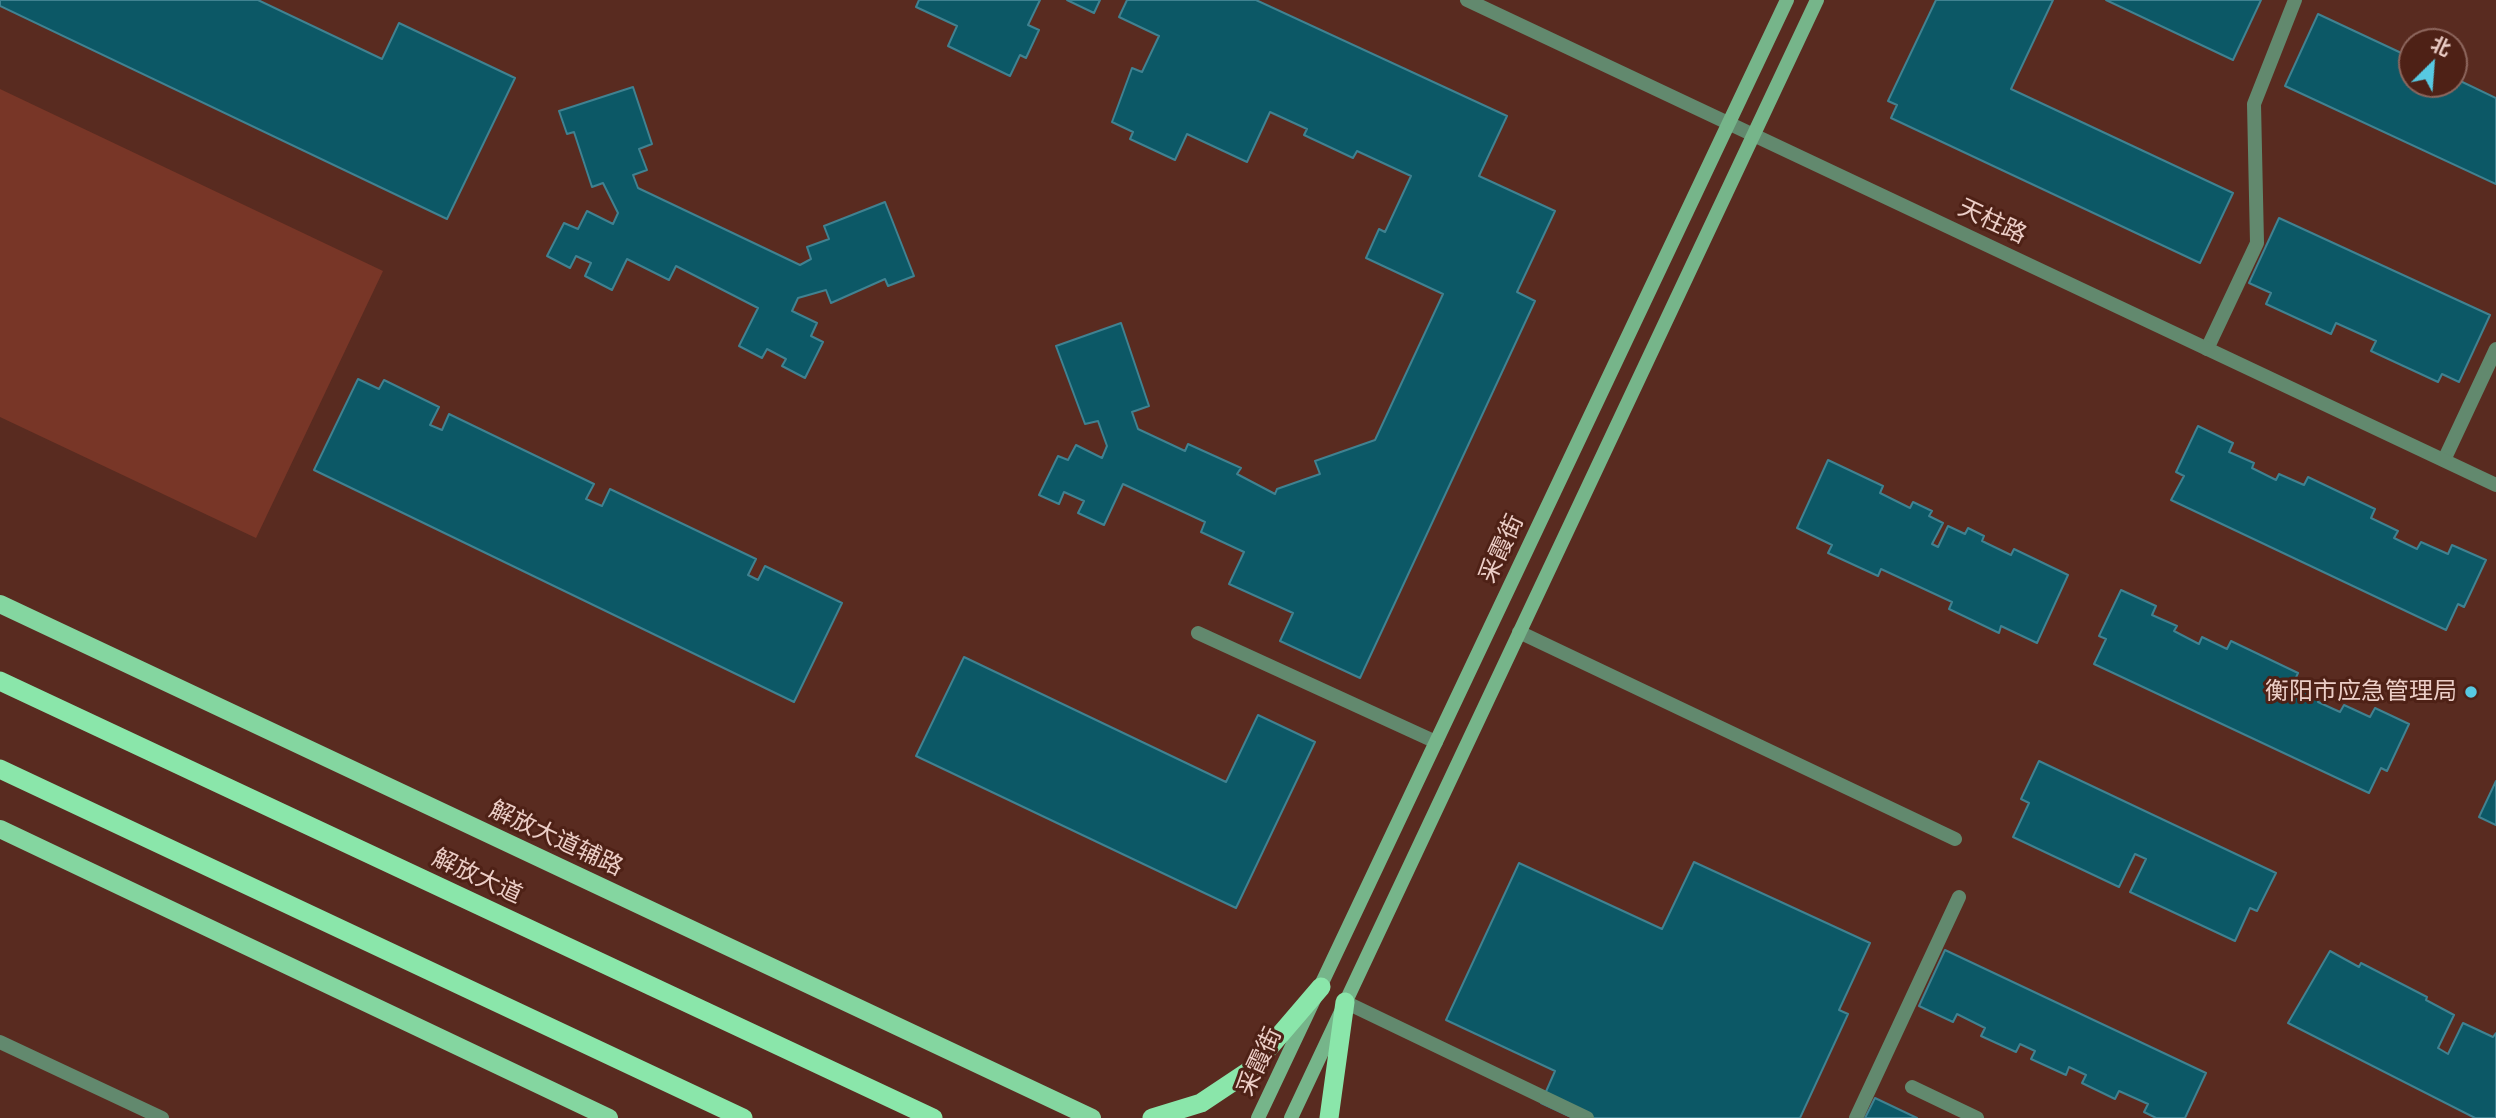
<!DOCTYPE html>
<meta charset="utf-8">
<style>
body{margin:0}
#map{position:relative;width:2496px;height:1118px;overflow:hidden;background:#592b20;font-family:"Open Sans","Noto Sans SC",sans-serif}
canvas{display:block}
.north{position:absolute;left:2398px;top:28px;width:70px;height:70px;box-sizing:border-box;background:#4e2116;border:2px solid #8d665d;border-radius:50%;rotate:25deg;font-size:19px;font-weight:700;line-height:28px;text-align:center;color:#eccec7}
.north::after{content:'';display:block;margin:auto;width:24px;height:32px;background:#57c9e2;clip-path:polygon(50% 0,100% 100%,50% 72%,0 100%)}
</style>
<div id="map">
<canvas width="2496" height="1118"></canvas>
<div class="north">北</div>
</div>
<script>
const context = document.querySelector('canvas').getContext('2d');
context.lineJoin = 'round';
function fill(path, color) { context.fillStyle = color; context.fill(path, 'evenodd'); }
const poly = rows => new Path2D(rows.map(r => 'M' + r).join(''));
function trace(path, color, width, dash) { context.strokeStyle = color; context.lineWidth = width; context.lineCap = dash ? 'butt' : 'round'; context.setLineDash(dash || []); context.stroke(path); }
function write(font, color, halo, rows, align = 'center') {
  context.font = font + ' "Open Sans","Noto Sans SC",sans-serif'; context.lineWidth = 6; context.setLineDash([]); context.textBaseline = 'middle'; context.strokeStyle = halo; context.fillStyle = color; for (const [text, x, y, turn = 0] of rows) {
    context.save(); context.translate(x, y); context.rotate((+turn || 0) * Math.PI / 180); context.textAlign = isNaN(turn) ? turn : align; if (halo) context.strokeText(text, 0, 0); context.fillText(text, 0, 0); context.restore();
  }
}
fill(poly([
 [0,89,383,271,256,538,0,417]
]), '#783627');
const building = poly([
 [0,0,258,0,382,59,399,23,515,78,447,219,0,6,0,0],
 [919,0,1040,0,1028,25,1039,30,1026,58,1020,55,1010,76,948,46,957,26,916,7,919,0],
 [1067,0,1100,0,1094,13,1067,0],
 [1127,0,1256,0,1507,116,1479,176,1555,211,1517,292,1535,301,1360,678,1280,641,1293,613,1229,584,1244,552,1201,532,1205,522,1123,484,1104,525,1078,513,1084,501,1064,492,1059,504,1039,495,1058,456,1068,460,1076,445,1102,458,1107,446,1098,421,1085,424,1056,346,1121,323,1149,406,1132,412,1138,429,1185,451,1188,444,1241,468,1237,474,1275,494,1277,489,1320,474,1315,461,1375,440,1443,294,1366,258,1379,229,1385,232,1411,176,1357,151,1353,158,1304,135,1307,129,1270,112,1247,162,1187,134,1175,160,1130,139,1133,132,1112,122,1132,68,1142,72,1159,36,1119,17,1127,0],
 [1936,0,2053,0,2011,89,2233,193,2200,263,1891,118,1897,105,1888,101,1936,0],
 [2106,0,2261,0,2233,60,2106,0],
 [2318,14,2412,58,2412,84,2454,84,2454,78,2496,98,2496,184,2285,86,2318,14],
 [633,87,652,144,639,149,647,170,633,175,638,188,800,265,811,259,807,247,829,239,824,226,885,202,914,276,888,286,885,279,831,303,826,290,798,298,792,311,817,323,811,336,823,342,805,378,782,366,786,359,767,349,762,358,739,346,758,308,676,266,669,280,627,259,612,290,585,276,591,263,576,256,570,268,547,256,564,223,578,229,587,211,613,224,618,213,603,183,592,187,574,132,567,134,559,111,633,87],
 [2279,218,2490,315,2459,382,2442,374,2438,382,2371,351,2376,341,2336,323,2331,334,2266,304,2271,293,2249,283,2279,218],
 [358,379,379,389,384,380,439,407,430,425,442,430,449,414,594,484,586,499,602,506,610,489,756,559,748,575,758,580,765,566,842,603,794,702,314,470,358,379],
 [2198,426,2233,443,2229,452,2254,463,2252,468,2276,480,2279,474,2304,485,2308,477,2375,509,2371,518,2398,531,2394,538,2417,549,2421,542,2448,554,2452,545,2486,560,2464,607,2458,604,2446,630,2171,500,2184,476,2176,472,2198,426],
 [1828,460,1883,486,1880,493,1910,508,1913,502,1932,511,1929,516,1943,523,1932,544,1938,547,1948,526,1965,534,1968,528,1984,536,1982,541,2011,555,2014,549,2068,575,2037,643,2001,626,1999,633,1949,609,1952,602,1881,569,1878,576,1828,553,1832,545,1797,528,1828,460],
 [2121,590,2156,606,2152,615,2177,626,2174,631,2199,644,2202,637,2227,649,2231,641,2298,673,2294,682,2321,695,2318,702,2340,712,2344,705,2370,717,2375,708,2409,724,2387,771,2381,768,2369,793,2094,664,2106,639,2099,636,2121,590],
 [964,657,1226,782,1258,715,1315,742,1236,908,916,756,964,657],
 [2039,761,2276,873,2257,911,2250,908,2235,941,2130,892,2146,859,2135,854,2119,887,2013,837,2029,803,2021,799,2039,761],
 [2496,781,2496,825,2479,817,2496,781],
 [1694,862,1870,943,1839,1010,1848,1014,1800,1118,1573,1118,1541,1103,1555,1071,1446,1020,1519,863,1662,929,1694,862],
 [1945,950,2206,1073,2185,1118,2156,1118,2144,1112,2148,1104,2119,1091,2115,1099,2082,1083,2086,1075,2069,1067,2066,1075,2031,1059,2035,1051,2020,1044,2016,1052,1981,1036,1985,1028,1957,1014,1953,1022,1919,1006,1945,950],
 [2330,951,2359,967,2361,963,2427,997,2426,1000,2454,1015,2438,1048,2448,1054,2463,1023,2493,1037,2496,1033,2496,1118,2475,1118,2288,1023,2330,951],
 [1875,1098,1917,1118,1865,1118,1875,1098]
]);
fill(building, '#0c5866');
trace(building, '#408291', 2);
trace(poly([
 [0,1042,162,1118]
]), '#62896e', 14);
trace(poly([
 [2207,349,2257,243,2254,104,2295,0],
 [2444,460,2496,349],
 [1519,632,1955,839],
 [1198,633,1436,742],
 [1345,1002,1587,1118],
 [1912,1087,1977,1118],
 [1856,1118,1959,897]
]), '#62896e', 14);
trace(poly([
 [1467,0,2496,485]
]), '#62896e', 14);
trace(poly([
 [1258,1118,1787,0],
 [1291,1118,1817,0]
]), '#76b58a', 14);
trace(poly([
 [0,604,1092,1118],
 [0,829,609,1118]
]), '#84d6a0', 18);
trace(poly([
 [0,681,933,1118],
 [0,769,743,1118],
 [1152,1118,1201,1103,1249,1071,1321,987],
 [1329,1118,1345,1002]
]), '#8ae6aa', 19);
for (const [x, y, r, color] of [
 [2471,692,7,"#57c9e2"]
]) { const dot = new Path2D(); dot.arc(x, y, r, 0, 2 * Math.PI); context.fillStyle = color; context.fill(dot); trace(dot, '#4e2116', 2.5); }
write('24px', '#eccec7', '#4e2116', [
 ["天柱路",1992,222,25],
 ["采霞街",1502,549,-65],
 ["解放大道辅路",556,839,25],
 ["解放大道",477,877,25],
 ["采霞街",1260,1062,-65]
]);
write('24px', '#eccec7', '#4e2116', [
 ["衡阳市应急管理局",2457,692]
], 'right');
</script>
